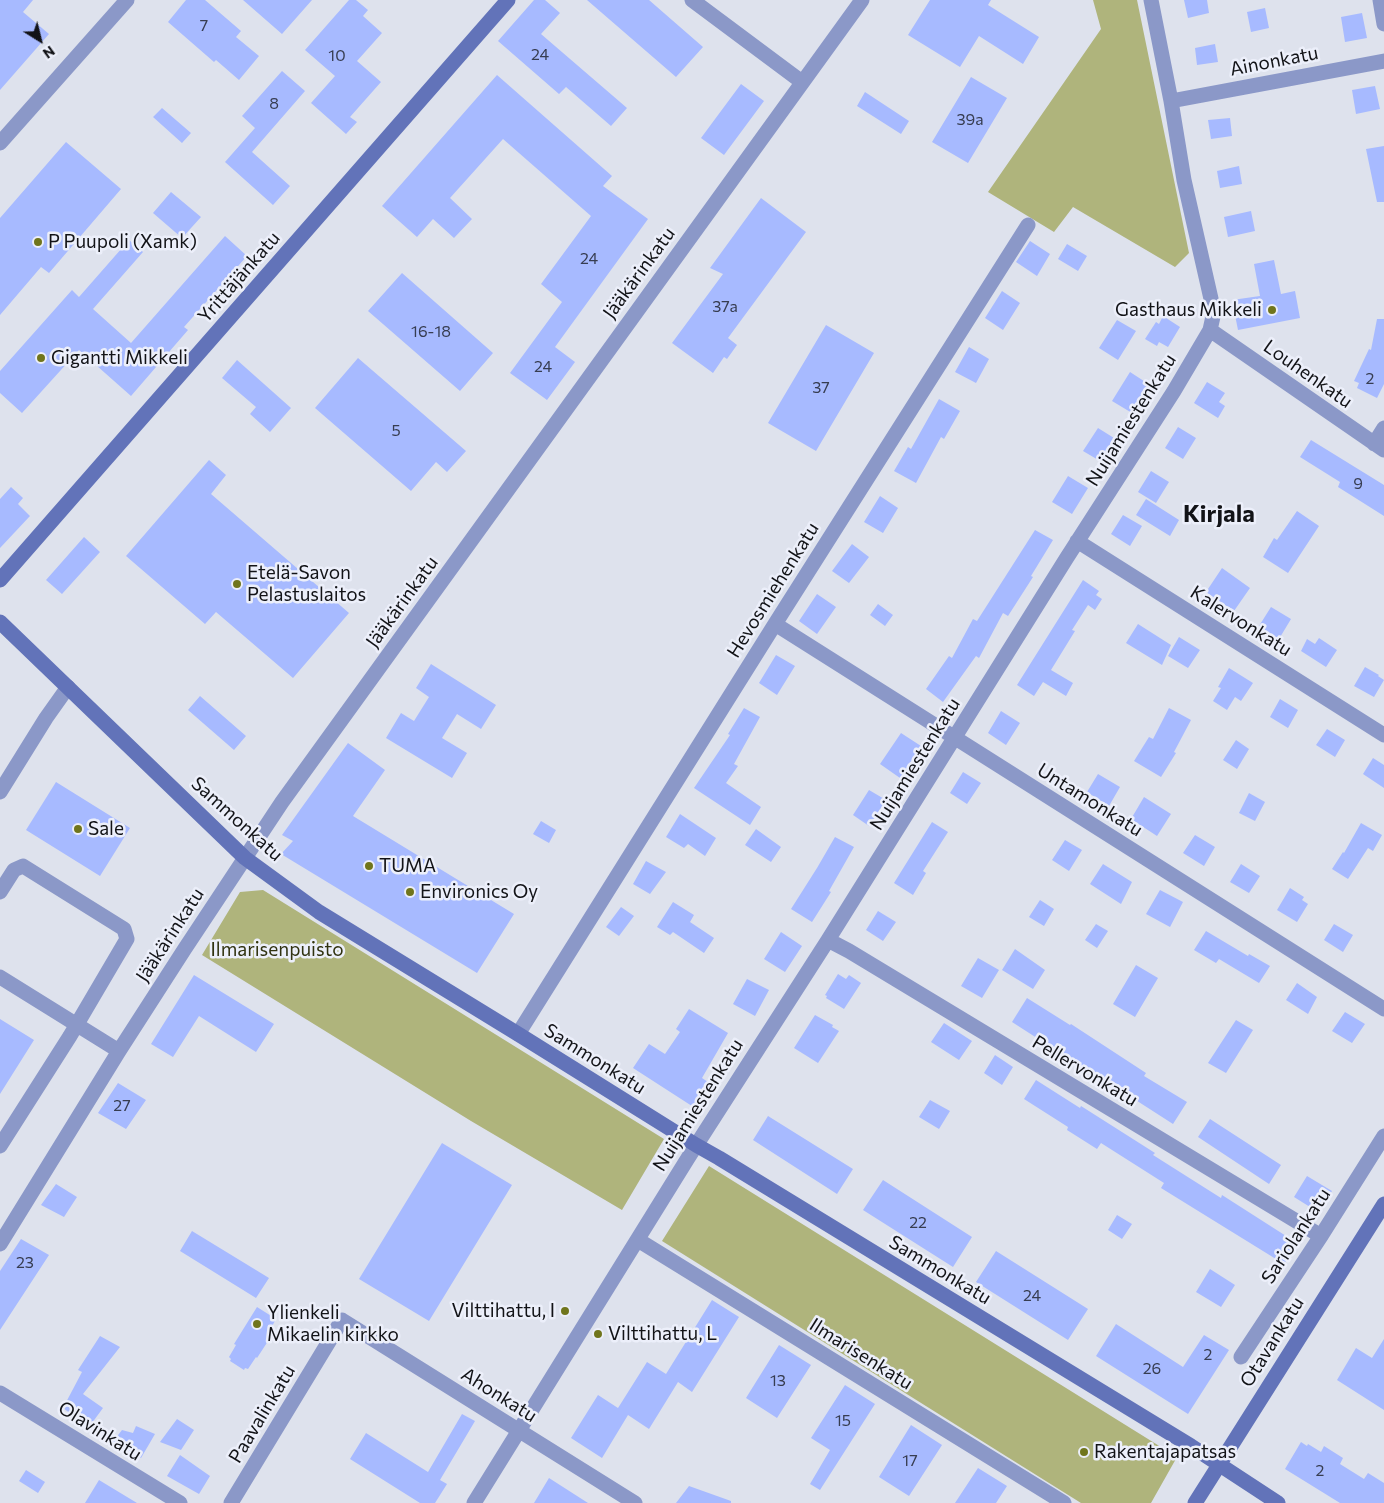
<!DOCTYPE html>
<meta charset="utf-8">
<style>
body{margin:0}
#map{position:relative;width:1384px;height:1503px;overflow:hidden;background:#dee2ed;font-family:Commissioner,sans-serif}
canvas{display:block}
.north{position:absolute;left:15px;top:15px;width:50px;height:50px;-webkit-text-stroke:4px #eceffa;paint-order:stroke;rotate:144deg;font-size:14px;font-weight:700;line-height:20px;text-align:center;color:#121317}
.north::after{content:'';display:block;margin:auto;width:18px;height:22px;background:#121317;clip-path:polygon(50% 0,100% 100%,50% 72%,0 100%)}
</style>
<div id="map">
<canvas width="1384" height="1503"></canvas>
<div class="north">N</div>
</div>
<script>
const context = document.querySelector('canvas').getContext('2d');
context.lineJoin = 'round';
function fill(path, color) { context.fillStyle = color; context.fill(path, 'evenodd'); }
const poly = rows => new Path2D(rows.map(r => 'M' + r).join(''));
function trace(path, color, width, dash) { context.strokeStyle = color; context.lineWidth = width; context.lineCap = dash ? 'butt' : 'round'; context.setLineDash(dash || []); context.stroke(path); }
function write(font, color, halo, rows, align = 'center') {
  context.font = font + ' Commissioner,sans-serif'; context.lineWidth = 5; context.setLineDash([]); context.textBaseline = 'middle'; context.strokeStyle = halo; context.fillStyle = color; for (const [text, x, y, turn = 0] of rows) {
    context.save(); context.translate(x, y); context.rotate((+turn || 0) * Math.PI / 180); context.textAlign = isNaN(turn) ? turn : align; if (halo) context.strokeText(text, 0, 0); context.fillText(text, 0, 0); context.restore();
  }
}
fill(poly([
 [1093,0,1137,0,1189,253,1175,267,1073,207,1054,232,988,192,1101,29],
 [263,890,664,1139,622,1210,471,1121,202,955,240,892],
 [709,1166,1177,1457,1151,1503,1081,1503,662,1241]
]), '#afb47c');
fill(poly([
 [0,0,33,0,23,12,49,34,0,90],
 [186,0,205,0,241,31,236,37,259,56,239,80,216,60,214,62,168,22],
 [243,0,312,0,282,34],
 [349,0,356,0,368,10,363,16,382,33,357,61,381,82,350,117,357,122,346,134,311,103,335,76,305,50],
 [534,0,545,0,560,13,541,34,627,108,611,126,566,87,559,94,498,41],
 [587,0,649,0,703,47,676,77],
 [930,0,991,0,988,5,1039,37,1023,64,979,36,960,67,908,35],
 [1184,0,1207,0,1209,13,1188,18],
 [1265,8,1269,28,1251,32,1247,12],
 [1362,13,1367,38,1345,42,1341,17],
 [1215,44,1218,62,1197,65,1195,48],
 [282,71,305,91,252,152,290,186,273,205,225,162,255,128,242,116],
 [497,75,612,176,603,186,648,219,555,347,575,362,547,400,510,373,562,302,541,284,591,216,503,139,450,198,472,219,454,238,433,219,417,237,382,206],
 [971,77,1007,98,968,163,932,142],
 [741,84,764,101,724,155,701,138],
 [1375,86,1380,109,1356,114,1352,90],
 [865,92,909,121,901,134,857,106],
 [162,108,191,133,182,143,153,117],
 [1230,118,1232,136,1211,139,1208,120],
 [66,142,121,189,49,273,41,267,0,315,0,218],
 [1384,146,1384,202,1377,202,1366,149],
 [1239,166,1242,184,1220,188,1217,171],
 [171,192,201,217,182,238,153,213],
 [761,198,806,232,728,338,737,345,727,359,724,357,713,373,672,343,723,274,710,268],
 [1251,211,1255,231,1228,237,1224,217],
 [225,236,247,256,184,327,188,330,131,396,79,350,22,413,0,393,0,371,72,290,79,297,129,240,143,252,93,309,131,343],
 [1030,241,1050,254,1037,276,1016,262],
 [1067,244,1087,256,1078,271,1058,259],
 [1274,260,1281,294,1295,291,1300,318,1238,330,1232,300,1260,296,1254,264],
 [402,273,493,353,460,391,368,311],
 [1002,291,1020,303,1003,330,985,318],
 [1163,316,1180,327,1168,347,1159,342,1157,346,1145,339,1156,322,1159,324],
 [1377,319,1384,319,1384,384,1377,398,1357,388,1359,383,1354,381,1369,349,1371,350],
 [1117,320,1136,331,1118,360,1099,348],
 [826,325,874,353,816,451,768,423],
 [969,347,989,359,976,383,955,372],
 [358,358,466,451,447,472,436,462,411,491,315,408],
 [237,360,291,408,270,432,250,414,256,407,222,378],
 [1130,372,1150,385,1132,413,1112,401],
 [1207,382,1225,393,1219,402,1225,406,1218,418,1194,403],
 [939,399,960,411,944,439,941,437,916,483,894,471,908,447,911,449],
 [1178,427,1196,438,1183,459,1165,448],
 [1098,428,1114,438,1100,461,1083,451],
 [1311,440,1384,485,1384,516,1338,487,1340,482,1300,457],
 [209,460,226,475,211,494,349,613,293,678,216,612,205,624,126,556],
 [1151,471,1169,482,1156,503,1138,492],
 [1068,476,1088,488,1072,514,1052,502],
 [11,487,23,498,18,504,30,516,0,548,0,499],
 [880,496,898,508,883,533,864,522],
 [1146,499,1179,520,1170,536,1136,515],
 [1297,511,1319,526,1288,573,1263,557,1274,538,1277,540],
 [1123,515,1142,526,1130,546,1111,534],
 [1035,530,1053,540,1031,576,1033,577,1008,616,1003,613,979,658,976,656,943,702,926,689,949,656,952,658,973,619,977,621],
 [84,537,100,552,62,594,46,580],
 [852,544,869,557,849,583,832,571],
 [1222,568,1250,588,1234,611,1206,592],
 [1083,580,1099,591,1096,595,1102,599,1095,610,1088,605,1072,630,1075,631,1051,670,1073,683,1066,696,1043,682,1034,696,1017,685],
 [817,594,836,607,817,634,799,621],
 [878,604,893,615,885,626,870,615],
 [1271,607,1291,619,1279,639,1259,626],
 [1138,624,1171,645,1162,665,1126,643],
 [1179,637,1200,650,1188,668,1168,656],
 [1319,638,1337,650,1326,667,1301,651,1307,639,1315,644],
 [776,655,795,666,777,695,759,683],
 [431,664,496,705,481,729,457,714,442,738,467,753,452,778,386,738,401,713,414,721,429,697,416,688],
 [1365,667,1379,675,1378,676,1384,680,1374,697,1354,686],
 [1229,668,1253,683,1241,701,1235,697,1227,710,1213,701,1221,688,1218,687],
 [200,696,246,736,234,750,188,710],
 [1280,699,1298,710,1288,728,1270,717],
 [744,708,760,717,734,764,738,766,726,783,761,807,750,825,694,788,730,735,728,734],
 [1169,708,1191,720,1174,752,1176,753,1161,777,1134,761,1149,737,1153,739],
 [1001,711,1020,723,1006,745,988,733],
 [1327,729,1345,740,1335,757,1316,745],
 [901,733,921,746,900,778,880,764],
 [1236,740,1249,749,1237,769,1223,760],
 [348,743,385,770,353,816,514,914,477,973,281,854,293,841,282,835],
 [1373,758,1384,765,1384,788,1363,774],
 [963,772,981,783,967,804,950,793],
 [1098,774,1120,787,1109,806,1087,792],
 [56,782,130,828,100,876,26,830],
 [869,790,886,800,869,826,853,815],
 [1249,793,1265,802,1255,821,1239,813],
 [1144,797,1171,814,1157,836,1131,819],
 [680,814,716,838,705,856,688,844,684,848,666,837],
 [541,821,556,830,549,843,533,834],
 [932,822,948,832,923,871,926,873,913,895,894,883],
 [1361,823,1382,835,1373,851,1368,848,1348,879,1332,869,1343,852,1344,853],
 [756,829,781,847,771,862,745,845],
 [1195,835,1215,847,1204,866,1183,853],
 [835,837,854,847,829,891,831,892,812,922,791,909,817,868],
 [1065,840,1082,850,1069,871,1052,860],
 [646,861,666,872,650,894,633,884],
 [1103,864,1132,882,1121,904,1090,884],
 [1241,864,1260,876,1249,893,1230,882],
 [1290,888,1304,897,1302,900,1308,904,1297,922,1277,910],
 [1160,890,1183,902,1170,927,1146,914],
 [1040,900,1054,909,1044,926,1029,917],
 [673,902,694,915,690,922,714,938,704,953,673,932,670,935,657,927],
 [621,907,634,916,619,936,606,927],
 [878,911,896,922,883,941,866,930],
 [1096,924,1108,931,1097,948,1085,940],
 [1334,924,1353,935,1343,952,1324,940],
 [1206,931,1248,956,1249,954,1270,966,1259,983,1219,959,1216,963,1194,950],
 [781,932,802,946,785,972,764,959],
 [1015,949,1045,970,1033,989,1002,970],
 [978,958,999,970,982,998,961,986],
 [1136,965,1158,978,1135,1017,1113,1004],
 [838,974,846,979,849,975,861,983,844,1009,826,998,827,996,825,995],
 [194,975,274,1024,256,1052,199,1016,173,1057,151,1044],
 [747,979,769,990,755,1016,733,1004],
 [1297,983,1317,997,1308,1014,1286,1000],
 [1027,998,1070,1025,1071,1024,1146,1073,1144,1076,1187,1102,1173,1124,1131,1097,1130,1098,1012,1022],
 [689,1009,728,1033,702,1078,711,1084,695,1108,633,1068,649,1044,665,1054,680,1032,676,1029],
 [1345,1012,1365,1024,1352,1043,1332,1031],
 [815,1015,833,1025,832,1027,839,1031,818,1063,794,1048],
 [0,1019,34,1040,0,1094],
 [1236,1020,1253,1030,1226,1073,1208,1063],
 [944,1023,972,1041,959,1060,931,1042],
 [995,1055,1013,1067,1002,1085,984,1073],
 [1036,1080,1080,1108,1081,1106,1155,1153,1153,1155,1221,1198,1222,1195,1297,1243,1284,1264,1161,1188,1164,1183,1101,1143,1097,1149,1067,1130,1068,1127,1024,1099],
 [118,1083,146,1100,126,1129,98,1113],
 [930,1100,950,1111,939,1129,919,1117],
 [768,1116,853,1169,837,1194,753,1140],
 [1210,1119,1281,1165,1269,1184,1198,1137],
 [442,1143,512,1185,429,1321,359,1279],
 [1307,1176,1332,1191,1318,1212,1294,1197],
 [883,1180,972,1237,953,1267,863,1210],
 [56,1184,77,1197,64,1217,41,1205],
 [1117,1215,1132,1224,1122,1239,1108,1230],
 [192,1231,269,1278,256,1298,180,1251],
 [21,1239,49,1255,0,1330,0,1271],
 [996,1251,1088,1309,1068,1340,976,1282],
 [1210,1269,1235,1285,1221,1307,1196,1292],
 [712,1300,739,1317,692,1392,678,1382,649,1429,628,1415,602,1458,571,1438,598,1395,618,1408,647,1362,666,1374],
 [257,1307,276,1319,271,1328,273,1329,270,1334,272,1335,257,1358,256,1357,248,1369,245,1368,244,1370,230,1361,231,1359,229,1357,236,1345,234,1344],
 [1116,1324,1183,1367,1204,1335,1229,1350,1188,1414,1096,1356],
 [100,1336,120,1347,83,1394,103,1408,89,1427,63,1408,82,1372,78,1370],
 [1384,1339,1384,1410,1337,1380,1356,1348,1372,1358],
 [779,1345,811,1365,777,1418,746,1398],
 [845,1385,875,1404,820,1490,810,1484,830,1450,811,1438],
 [462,1414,475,1421,440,1480,447,1484,435,1503,420,1503,350,1459,366,1433,428,1472],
 [177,1419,194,1430,181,1450,160,1442],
 [911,1425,942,1445,909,1496,879,1477],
 [136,1426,155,1434,141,1458,112,1443,122,1430,133,1433],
 [1301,1442,1307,1446,1308,1444,1321,1452,1324,1446,1343,1458,1340,1464,1364,1479,1368,1473,1384,1483,1384,1503,1340,1503,1285,1469],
 [180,1455,210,1476,199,1494,167,1476],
 [978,1468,1007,1486,996,1503,955,1503],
 [26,1470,45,1482,38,1493,19,1481],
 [549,1478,588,1503,534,1503],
 [99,1480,137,1503,85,1503],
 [689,1486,731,1501,731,1503,676,1503]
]), '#a7baff');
trace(poly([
 [692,0,802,82],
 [1380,0,1384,24],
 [1171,101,1384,61],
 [0,143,127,0],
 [1210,330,1384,450],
 [1374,444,1384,428],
 [1077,541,1384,735],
 [775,624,1384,1009],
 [0,792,46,718,68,687],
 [0,892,14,870,23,866,124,929,127,939,70,1036,0,1146],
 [828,940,849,951,1321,1236],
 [0,977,119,1051],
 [518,1034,775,624,1028,225],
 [638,1240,1064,1503],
 [0,1244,119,1051,184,950,282,802,862,0],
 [1241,1357,1321,1236,1384,1136],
 [0,1393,180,1503],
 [231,1503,342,1320,635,1503],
 [474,1503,688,1158,828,940,1066,559,1174,391,1210,330,1214,312,1184,180,1171,101,1151,0]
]), '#8b98c8', 15);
trace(poly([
 [0,580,508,0],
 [0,622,245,858,319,912,518,1034,696,1145,719,1158,1191,1446,1278,1503],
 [1195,1503,1384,1204]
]), '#6273b9', 15);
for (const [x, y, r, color] of [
 [38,242,5,"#70751c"],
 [1272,310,5,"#70751c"],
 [41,358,5,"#70751c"],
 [237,584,5,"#70751c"],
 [78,829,5,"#70751c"],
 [369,866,5,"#70751c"],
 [410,892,5,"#70751c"],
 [565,1311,5,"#70751c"],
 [257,1324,5,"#70751c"],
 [598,1334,5,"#70751c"],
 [1084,1452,5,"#70751c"]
]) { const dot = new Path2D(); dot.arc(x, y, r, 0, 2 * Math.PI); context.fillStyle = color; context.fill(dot); trace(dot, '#eceffa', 2); }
write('16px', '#373d51', null, [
 ["7",204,26],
 ["24",540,55],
 ["10",337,56],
 ["8",274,104],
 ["39a",970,120],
 ["24",589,259],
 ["37a",725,307],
 ["16-18",431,332],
 ["24",543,367],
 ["2",1370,379],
 ["37",821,388],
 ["5",396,431],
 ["9",1358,484],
 ["27",122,1106],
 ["22",918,1223],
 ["23",25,1263],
 ["24",1032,1296],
 ["2",1208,1355],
 ["26",1152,1369],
 ["13",778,1381],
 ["15",843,1421],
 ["17",910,1461],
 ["2",1320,1471]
]);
write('19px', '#121317', '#eceffa', [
 ["Ainonkatu",1274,61,-11],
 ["Jääkärinkatu",639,273,-54],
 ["Yrittäjänkatu",239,277,-49],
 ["Louhenkatu",1308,374,35],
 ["Nuijamiestenkatu",1131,420,-58],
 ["Hevosmiehenkatu",773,590,-58],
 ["Jääkärinkatu",402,602,-54],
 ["Kalervonkatu",1241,621,32],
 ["Nuijamiestenkatu",915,764,-58],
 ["Untamonkatu",1090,800,32],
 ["Sammonkatu",237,819,42],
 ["Jääkärinkatu",170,935,-57],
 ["Sammonkatu",595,1059,32],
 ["Pellervonkatu",1085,1071,31],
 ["Nuijamiestenkatu",698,1105,-58],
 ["Sariolankatu",1296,1236,-57],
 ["Sammonkatu",940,1270,31],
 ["Otavankatu",1272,1342,-58],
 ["Ilmarisenkatu",861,1354,32],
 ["Ahonkatu",499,1395,32],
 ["Paavalinkatu",262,1414,-59],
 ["Olavinkatu",100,1431,32]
]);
write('19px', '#121317', '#eceffa', [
 ["P Puupoli (Xamk)",48,242],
 ["Gasthaus Mikkeli",1262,310,"right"],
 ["Gigantti Mikkeli",51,358],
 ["Etelä-Savon",247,573],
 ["Pelastuslaitos",247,595],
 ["Sale",88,829],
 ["TUMA",379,866],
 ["Environics Oy",420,892],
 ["Vilttihattu, I",555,1311,"right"],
 ["Ylienkeli",267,1313],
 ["Mikaelin kirkko",267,1335],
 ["Vilttihattu, L",608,1334],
 ["Rakentajapatsas",1094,1452]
], 'left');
write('19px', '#303210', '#eceffa', [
 ["Ilmarisenpuisto",277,950]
]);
write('bold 24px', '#121317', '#eceffa', [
 ["Kirjala",1219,514]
]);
</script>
